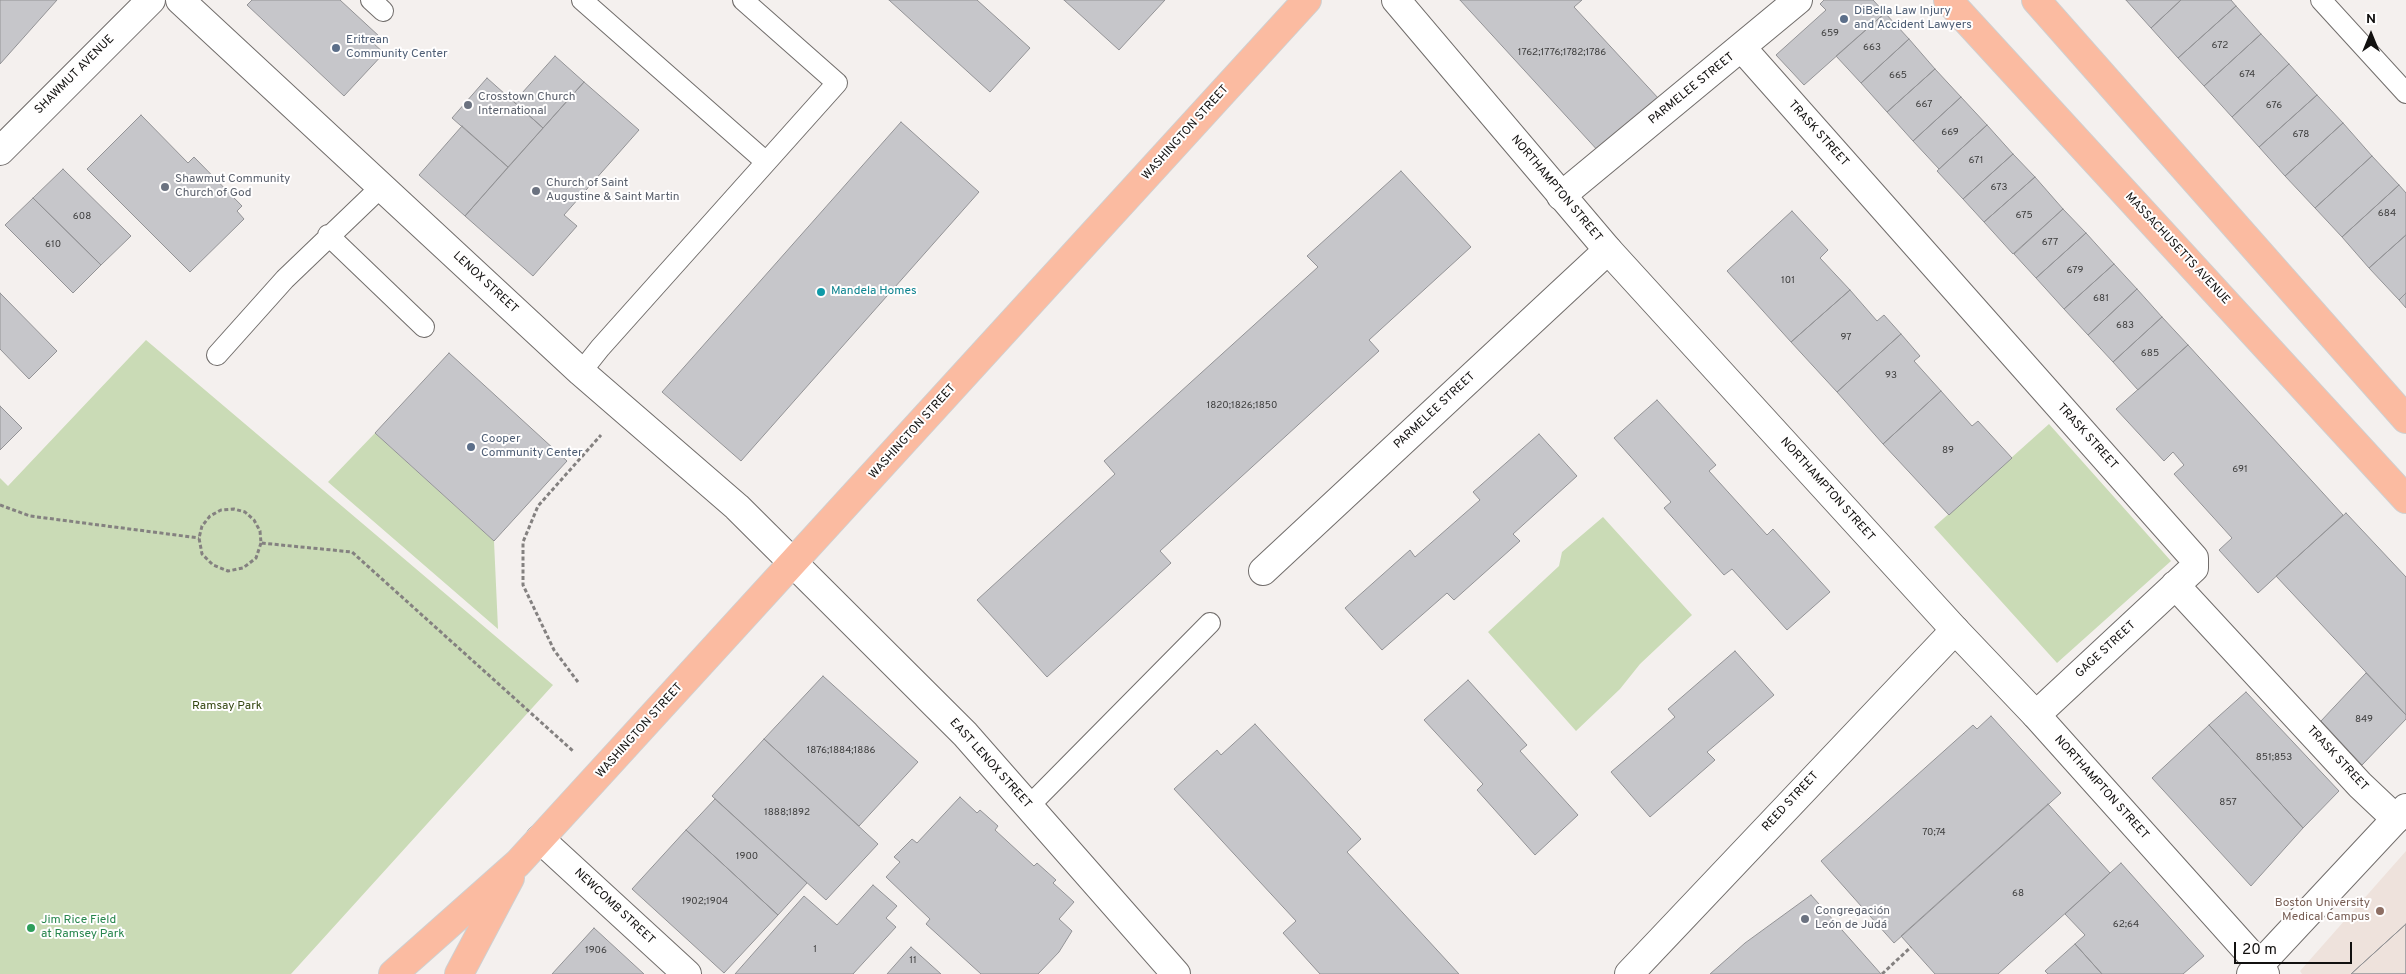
<!DOCTYPE html>
<meta charset="utf-8">
<style>
body{margin:0}
#map{position:relative;width:2406px;height:974px;overflow:hidden;background:#f4f0ee;font-family:Overpass,sans-serif}
canvas{display:block}
.north{position:absolute;left:2346px;top:10px;width:50px;height:50px;-webkit-text-stroke:4px #fffefe;paint-order:stroke;rotate:0deg;font-size:14px;font-weight:700;line-height:20px;text-align:center;color:#11100f}
.north::after{content:'';display:block;margin:auto;width:18px;height:22px;background:#11100f;clip-path:polygon(50% 0,100% 100%,50% 72%,0 100%)}
.scale{position:absolute;left:2234px;top:942px;width:118px;height:22px;box-sizing:border-box;border:2px solid #11100f;border-top:0;padding-left:6px;font-size:15px;line-height:18px;white-space:nowrap;color:#11100f;-webkit-text-stroke:4px #fffefe;paint-order:stroke}
</style>
<div id="map">
<canvas width="2406" height="974"></canvas>
<div class="north">N</div>
<div class="scale">20 m</div>
</div>
<script>
const context = document.querySelector('canvas').getContext('2d');
context.lineJoin = 'round';
function fill(path, color) { context.fillStyle = color; context.fill(path, 'evenodd'); }
const poly = rows => new Path2D(rows.map(r => 'M' + r).join(''));
function trace(path, color, width, dash) { context.strokeStyle = color; context.lineWidth = width; context.lineCap = dash ? 'butt' : 'round'; context.setLineDash(dash || []); context.stroke(path); }
function write(font, color, halo, rows, align = 'center') {
  context.font = font + ' Overpass,sans-serif'; context.lineWidth = 4; context.setLineDash([]); context.textBaseline = 'middle'; context.strokeStyle = halo; context.fillStyle = color; for (const [text, x, y, turn = 0] of rows) {
    context.save(); context.translate(x, y); context.rotate((+turn || 0) * Math.PI / 180); context.textAlign = isNaN(turn) ? turn : align; if (halo) context.strokeText(text, 0, 0); context.fillText(text, 0, 0); context.restore();
  }
}
fill(poly([
 [2406,851,2406,974,2302,974,2300,971]
]), '#eee2dc');
fill(poly([
 [146,340,553,685,291,974,0,974,0,478,8,486],
 [2049,424,2171,561,2057,663,1934,527],
 [375,433,494,541,498,629,328,482],
 [1603,517,1692,615,1640,664,1620,689,1576,731,1488,632,1559,566,1562,552]
]), '#cadbb6');
const building = poly([
 [0,0,57,0,0,64,0,0],
 [252,0,340,0,380,37,373,43,384,53,344,96,247,5,252,0],
 [889,0,977,0,1030,48,990,92,889,0],
 [1064,0,1165,0,1119,50,1064,0],
 [1460,0,1582,0,1574,7,1659,99,1600,153,1460,0],
 [1824,0,1873,0,1885,13,1804,85,1776,55,1826,10,1820,4,1824,0],
 [2126,0,2181,0,2151,28,2126,0],
 [2181,0,2231,0,2236,6,2178,58,2151,28,2181,0],
 [2236,6,2261,34,2204,86,2178,58,2236,6],
 [1885,13,1909,39,1861,83,1836,56,1885,13],
 [2261,34,2289,64,2232,117,2204,86,2261,34],
 [1909,39,1935,69,1887,112,1861,83,1909,39],
 [555,56,584,82,543,128,514,102,555,56],
 [2289,64,2317,95,2259,147,2232,117,2289,64],
 [1935,69,1961,97,1913,141,1887,112,1935,69],
 [487,78,543,128,508,167,452,118,487,78],
 [584,82,639,130,564,215,577,226,533,276,465,216,584,82],
 [2317,95,2343,123,2285,176,2259,147,2317,95],
 [1961,97,1987,125,1939,169,1913,141,1961,97],
 [141,115,188,163,194,157,242,206,237,211,244,219,190,272,87,169,141,115],
 [901,122,979,192,741,461,662,392,901,122],
 [2343,123,2372,156,2315,208,2285,176,2343,123],
 [1987,125,2013,154,1963,199,1937,171,1987,125],
 [462,126,508,167,465,216,419,175,462,126],
 [2013,154,2035,177,1984,222,1963,199,2013,154],
 [2372,156,2399,185,2342,237,2315,208,2372,156],
 [63,169,131,236,101,265,33,198,63,169],
 [1401,171,1471,247,1369,340,1379,351,1160,551,1171,563,1047,677,977,600,1115,474,1104,461,1318,267,1307,256,1401,171],
 [2035,177,2063,209,2013,254,1984,222,2035,177],
 [2399,185,2406,193,2406,235,2369,268,2342,237,2399,185],
 [33,198,101,265,73,293,5,225,33,198],
 [2063,209,2086,233,2036,278,2014,254,2063,209],
 [1792,211,1828,250,1820,258,1850,290,1791,342,1727,271,1792,211],
 [2086,233,2114,264,2064,309,2036,278,2086,233],
 [2406,235,2406,293,2399,300,2369,268,2406,235],
 [2114,264,2137,289,2088,335,2064,309,2114,264],
 [2137,289,2162,317,2113,362,2088,335,2137,289],
 [1850,290,1877,321,1884,315,1901,334,1837,392,1791,342,1850,290],
 [0,293,57,351,29,379,0,349,0,293],
 [2406,293,2406,308,2399,300,2406,293],
 [2162,317,2188,345,2138,390,2113,362,2162,317],
 [1901,334,1920,356,1914,361,1941,391,1883,444,1837,392,1901,334],
 [2188,345,2343,515,2258,593,2219,550,2232,538,2174,474,2184,465,2173,452,2164,461,2116,409,2188,345],
 [449,353,567,461,494,541,375,433,449,353],
 [1941,391,1972,426,1978,421,2012,458,1949,515,1883,444,1941,391],
 [1657,400,1716,465,1709,471,1767,535,1773,529,1830,592,1787,630,1732,569,1724,575,1664,508,1671,502,1614,438,1657,400],
 [0,406,22,428,0,450,0,406],
 [1539,434,1577,476,1513,534,1520,541,1454,600,1447,593,1382,650,1345,608,1410,550,1415,557,1480,500,1473,492,1539,434],
 [2346,513,2406,577,2406,715,2276,576,2346,513],
 [1735,651,1774,695,1707,752,1715,760,1650,817,1611,772,1675,717,1668,709,1735,651],
 [2366,673,2406,715,2406,719,2362,765,2321,721,2366,673],
 [823,676,918,762,859,826,764,739,823,676],
 [1468,680,1527,745,1520,751,1578,815,1535,855,1477,790,1483,784,1424,720,1468,680],
 [2246,692,2339,791,2303,828,2209,725,2246,692],
 [1991,716,2061,793,1894,943,1821,861,1973,725,1977,729,1991,716],
 [1255,724,1361,839,1347,852,1459,974,1320,974,1283,933,1296,921,1174,789,1217,750,1221,755,1255,724],
 [2209,725,2303,828,2251,886,2152,778,2209,725],
 [764,739,878,844,826,900,712,796,764,739],
 [960,797,977,813,980,810,998,826,995,830,1034,866,1037,863,1056,880,1053,883,1074,902,1059,919,1072,931,1059,952,1038,974,981,974,926,924,930,919,886,877,900,862,894,857,912,839,917,843,960,797],
 [715,799,807,883,778,915,686,830,715,799],
 [2048,804,2110,873,1998,974,1935,974,1901,936,2048,804],
 [686,830,778,915,724,973,632,889,686,830],
 [2121,863,2204,956,2183,974,2102,974,2075,944,2085,935,2065,914,2121,863],
 [873,885,897,906,886,918,896,927,853,974,735,974,804,896,837,925,873,885],
 [1811,895,1881,974,1710,974,1745,943,1811,895],
 [2406,924,2406,974,2351,974,2406,924],
 [2406,924,2406,974,2351,974,2406,924],
 [594,928,644,974,552,974,594,928],
 [2075,944,2102,974,2048,974,2045,971,2075,944],
 [911,947,941,974,887,974,911,947]
]);
fill(building, '#c6c6ca');
trace(building, '#939396', 1);
const service = poly([
 [371,0,383,11],
 [582,0,766,162],
 [2321,0,2406,93],
 [328,235,424,327],
 [217,355,285,279,381,187],
 [581,372,600,348,837,83,743,0],
 [1029,806,1210,623]
]);
const minor = poly([
 [180,0,581,372,737,507,965,734,1176,974],
 [1742,48,2194,558,2194,568,2036,715],
 [1561,196,1798,0],
 [1263,571,1608,250],
 [2175,585,2360,785,2396,819],
 [540,839,687,974],
 [1629,974,1955,630]
]);
const tertiary = poly([
 [1396,0,1608,250,1955,630,2036,715,2261,966,2265,974]
]);
const secondary = poly([
 [0,151,151,0],
 [2251,974,2406,808]
]);
const primary = poly([
 [1948,0,2406,499],
 [2036,0,2406,419],
 [393,974,518,863,1307,0],
 [459,974,510,878]
]);
trace(service, '#716d6b', 22);
trace(minor, '#716d6b', 30);
trace(tertiary, '#716d6b', 30);
trace(secondary, '#716d6b', 30);
trace(primary, '#cfcfcf', 30);
trace(poly([
 [0,505,30,516,199,538],
 [261,543,256,558,243,568,228,571,213,565,202,554,199,538,202,526,210,516,221,510,234,509,245,512,254,520,260,531,261,543,352,552,573,751],
 [578,682,554,650,523,585,523,542,538,506,601,435],
 [1882,974,1911,947]
]), '#848180', 3, [4, 2.5]);
trace(service, '#fff', 20);
trace(minor, '#fff', 28);
trace(tertiary, '#fff', 28);
trace(secondary, '#fff', 28);
trace(primary, '#fbbba1', 28);
for (const [x, y, r, color] of [
 [1844,19,5,"#5c6f8a"],
 [336,48,5,"#5c6f8a"],
 [468,105,5,"#6b7280"],
 [165,187,5,"#6b7280"],
 [536,191,5,"#6b7280"],
 [821,292,5,"#0f9aa8"],
 [471,447,5,"#5c6f8a"],
 [2380,911,5,"#8d6e63"],
 [1805,919,5,"#6b7280"],
 [31,928,5,"#2e9e5b"]
]) { const dot = new Path2D(); dot.arc(x, y, r, 0, 2 * Math.PI); context.fillStyle = color; context.fill(dot); trace(dot, '#fffefe', 2); }
write('10px', '#3e3e3e', null, [
 ["659",1830,34],
 ["672",2220,46],
 ["663",1872,48],
 ["1762;1776;1782;1786",1562,53],
 ["674",2247,75],
 ["665",1898,76],
 ["667",1924,105],
 ["676",2274,106],
 ["669",1950,133],
 ["678",2301,135],
 ["671",1976,161],
 ["673",1999,188],
 ["684",2387,214],
 ["675",2024,216],
 ["608",82,217],
 ["677",2050,243],
 ["610",53,245],
 ["679",2075,271],
 ["101",1788,281],
 ["681",2101,299],
 ["683",2125,326],
 ["97",1846,338],
 ["685",2150,354],
 ["93",1891,376],
 ["1820;1826;1850",1242,406],
 ["89",1948,451],
 ["691",2240,470],
 ["849",2364,720],
 ["1876;1884;1886",841,751],
 ["851;853",2274,758],
 ["857",2228,803],
 ["1888;1892",787,813],
 ["70;74",1934,833],
 ["1900",747,857],
 ["68",2018,894],
 ["1902;1904",705,902],
 ["62;64",2126,925],
 ["1",815,950],
 ["1906",596,951],
 ["11",913,961]
]);
write('12px', '#4e5e75', '#fffefe', [
 ["DiBella Law Injury",1854,12],
 ["and Accident Lawyers",1854,26],
 ["Eritrean",346,41],
 ["Community Center",346,55],
 ["Cooper",481,440],
 ["Community Center",481,454]
], 'left');
write('12px', '#11100f', '#fffefe', [
 ["SHAWMUT AVENUE",75,75,-45],
 ["PARMELEE STREET",1692,89,-39],
 ["WASHINGTON STREET",1186,133,-48],
 ["TRASK STREET",1818,134,48],
 ["NORTHAMPTON STREET",1556,189,50],
 ["MASSACHUSETTS AVENUE",2177,249,47],
 ["LENOX STREET",485,283,43],
 ["PARMELEE STREET",1435,411,-43],
 ["WASHINGTON STREET",913,432,-48],
 ["TRASK STREET",2087,437,48],
 ["NORTHAMPTON STREET",1827,490,48],
 ["GAGE STREET",2106,650,-43],
 ["WASHINGTON STREET",640,731,-48],
 ["TRASK STREET",2337,759,47],
 ["EAST LENOX STREET",990,764,48],
 ["NORTHAMPTON STREET",2101,788,48],
 ["REED STREET",1791,802,-47],
 ["NEWCOMB STREET",614,907,43]
]);
write('12px', '#5b616d', '#fffefe', [
 ["Crosstown Church",478,98],
 ["International",478,112],
 ["Shawmut Community",175,180],
 ["Church of God",175,194],
 ["Church of Saint",546,184],
 ["Augustine & Saint Martin",546,198],
 ["Congregación",1815,912],
 ["León de Judá",1815,926]
], 'left');
write('12px', '#0d838f', '#fffefe', [
 ["Mandela Homes",831,292]
], 'left');
write('12px', '#334610', '#fffefe', [
 ["Ramsay Park",227,707]
]);
write('12px', '#785e54', '#fffefe', [
 ["Boston University",2370,904],
 ["Medical Campus",2370,918]
], 'right');
write('12px', '#27864d', '#fffefe', [
 ["Jim Rice Field",41,921],
 ["at Ramsey Park",41,935]
], 'left');
</script>
